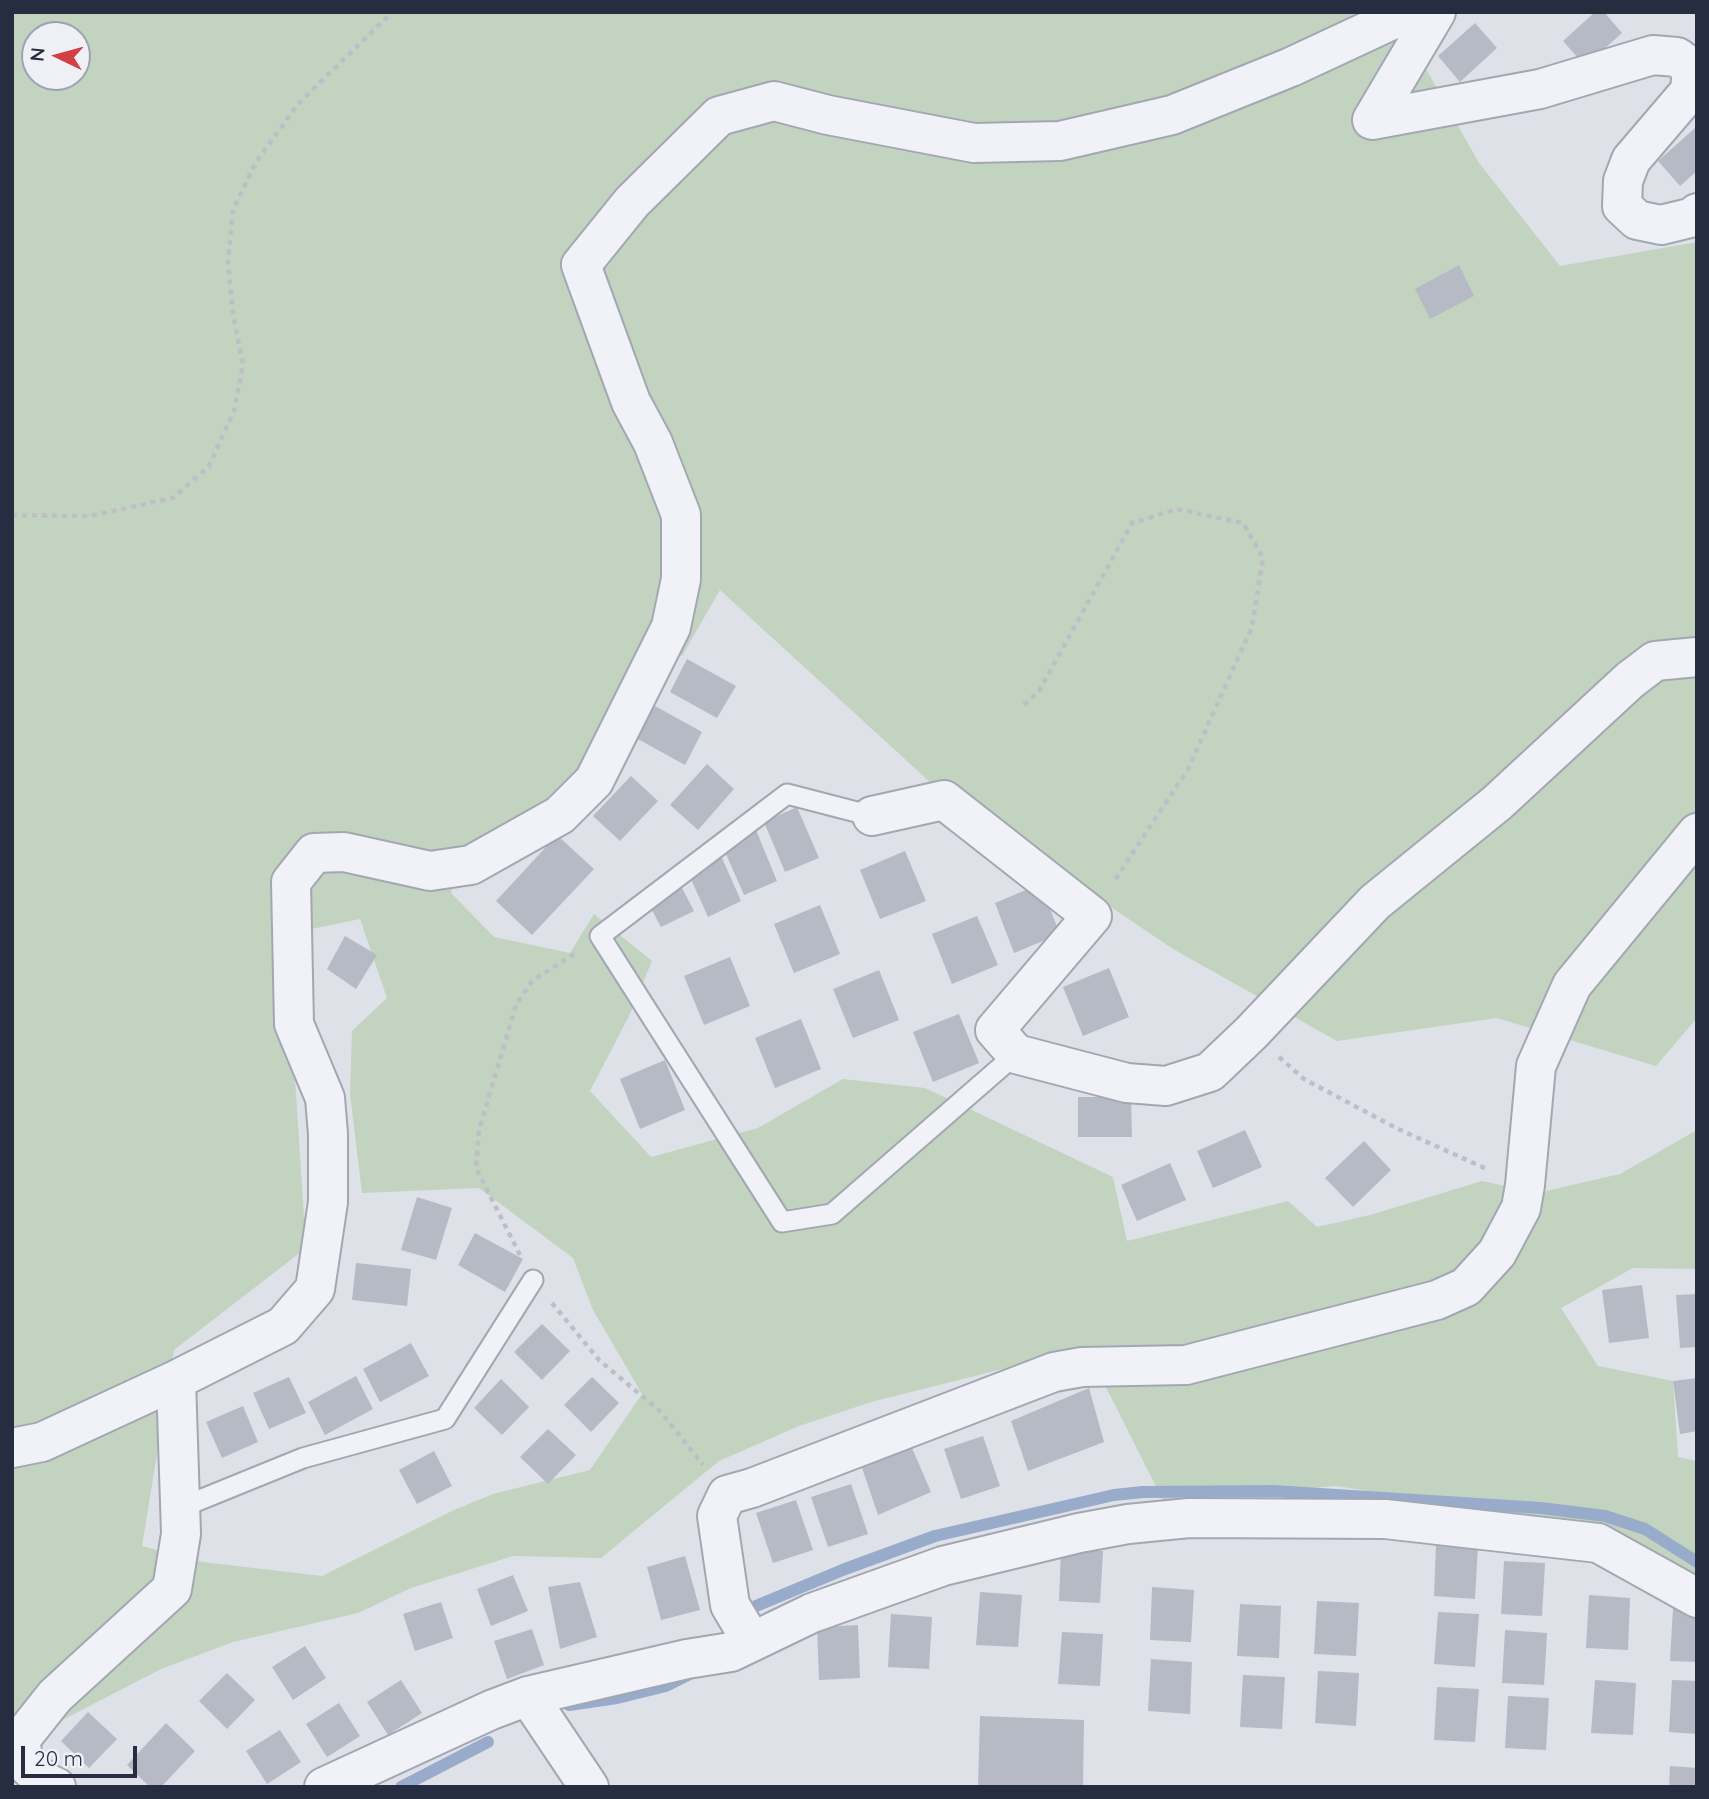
<!DOCTYPE html>
<style>
body{margin:0}
#map{position:relative;width:1709px;height:1799px;overflow:hidden;background:#dee1e8;font-family:Quicksand,sans-serif}
canvas{display:block}
.frame{position:absolute;inset:0;border:14px solid #272d40;pointer-events:none}
.north{position:absolute;left:21px;top:21px;width:70px;height:70px;box-sizing:border-box;background:#eef0f6;border:2px solid #9ea2ad;border-radius:50%;rotate:275deg;font-size:19px;font-weight:700;line-height:28px;text-align:center;color:#272d40}
.north::after{content:'';display:block;margin:auto;width:24px;height:32px;background:#d23f45;clip-path:polygon(50% 0,100% 100%,50% 72%,0 100%)}
.scale{position:absolute;left:21px;top:1746px;width:116px;height:32px;box-sizing:border-box;border:4px solid #272d40;border-top:0;padding-left:9px;font-size:21px;line-height:24px;white-space:nowrap;color:#272d40;-webkit-text-stroke:5px #eef0f6;paint-order:stroke}
</style>
<div id="map">
<canvas width="1709" height="1799"></canvas>
<div class="frame"></div>
<div class="north">N</div>
<div class="scale">20 m</div>
</div>
<script>
const context = document.querySelector('canvas').getContext('2d');
context.lineJoin = 'round';
function fill(path, color) { context.fillStyle = color; context.fill(path, 'evenodd'); }
const poly = rows => new Path2D(rows.map(r => 'M' + r).join(''));
function trace(path, color, width, dash) { context.strokeStyle = color; context.lineWidth = width; context.lineCap = dash ? 'butt' : 'round'; context.setLineDash(dash || []); context.stroke(path); }
fill(poly([
 [12,12,1394,12,1479,163,1560,266,1697,242,1697,1018,1656,1066,1497,1018,1337,1041,1173,949,942,793,720,590,682,656,661,646,571,804,455,870,451,893,494,937,570,953,594,914,652,961,629,1016,590,1091,651,1157,758,1128,843,1079,925,1088,1113,1177,1127,1241,1288,1201,1317,1227,1370,1215,1482,1181,1537,1193,1620,1174,1697,1130,1697,1269,1633,1268,1561,1308,1598,1366,1673,1381,1678,1457,1697,1461,1697,1584,1578,1524,1336,1486,1163,1500,1086,1348,871,1402,799,1426,719,1461,601,1558,513,1556,411,1588,358,1613,233,1642,161,1669,12,1746],
 [35,35,77,35,77,77,35,77],
 [360,919,387,998,352,1031,350,1094,362,1193,479,1188,573,1258,593,1310,642,1394,590,1470,493,1494,454,1510,322,1576,203,1562,142,1546,174,1350,306,1248,290,1002,282,935]
]), '#c2d3bf');
trace(poly([
 [756,1606,845,1569,935,1536,1114,1495,1143,1492,1273,1491,1541,1508,1605,1516,1645,1529,1697,1562],
 [569,1705,617,1698,666,1686,690,1674],
 [401,1787,488,1742]
]), '#98abca', 12);
fill(poly([
 [1595,12,1604,12,1622,33,1585,66,1563,41],
 [1475,23,1497,48,1460,82,1438,56],
 [1695,128,1697,130,1697,171,1680,186,1658,161],
 [1459,265,1474,296,1430,319,1415,289],
 [687,659,736,686,717,718,670,692],
 [655,706,702,732,685,765,636,738],
 [707,764,734,789,698,830,670,805],
 [631,776,658,801,620,841,593,816],
 [797,807,819,858,785,872,764,822],
 [756,830,777,881,744,895,722,845],
 [557,835,594,869,532,935,496,901],
 [719,851,741,901,708,917,685,866],
 [905,851,926,901,880,919,860,870],
 [679,882,694,911,661,927,645,897],
 [1040,884,1060,934,1014,953,995,903],
 [820,905,840,954,794,973,774,924],
 [977,916,998,965,952,984,932,934],
 [345,936,377,955,356,989,327,969],
 [730,957,750,1006,704,1025,684,976],
 [1109,968,1129,1017,1083,1036,1063,987],
 [879,970,899,1020,853,1038,833,989],
 [959,1014,979,1063,933,1082,913,1032],
 [801,1019,821,1069,775,1088,755,1038],
 [665,1060,685,1110,640,1129,620,1079],
 [1078,1097,1131,1097,1132,1137,1078,1137],
 [1245,1130,1262,1167,1213,1188,1197,1151],
 [1364,1141,1391,1170,1353,1207,1325,1178],
 [1170,1163,1186,1200,1137,1221,1121,1185],
 [417,1197,452,1208,436,1260,401,1250],
 [475,1233,523,1259,505,1292,458,1265],
 [356,1263,411,1269,407,1306,352,1300],
 [1642,1285,1649,1338,1609,1343,1602,1290],
 [1697,1294,1697,1347,1680,1348,1676,1295],
 [542,1324,570,1351,542,1380,514,1352],
 [411,1343,429,1376,380,1402,363,1369],
 [356,1376,373,1409,325,1435,308,1402],
 [289,1377,306,1413,269,1429,253,1393],
 [592,1377,619,1403,591,1432,564,1405],
 [1697,1378,1697,1431,1680,1434,1673,1381],
 [501,1379,529,1407,502,1435,474,1408],
 [1089,1388,1104,1442,1028,1471,1011,1421],
 [243,1406,258,1442,222,1458,206,1422],
 [548,1429,576,1455,548,1484,520,1457],
 [983,1436,1000,1486,961,1499,944,1449],
 [912,1448,931,1492,878,1515,861,1465],
 [434,1451,452,1486,417,1504,399,1470],
 [851,1484,868,1534,828,1547,811,1497],
 [796,1500,813,1550,773,1563,756,1513],
 [1436,1544,1478,1546,1475,1599,1434,1596],
 [1061,1549,1103,1551,1100,1603,1059,1601],
 [685,1556,700,1610,661,1620,647,1567],
 [1504,1561,1545,1563,1542,1616,1501,1614],
 [513,1575,528,1611,491,1626,477,1589],
 [580,1582,597,1637,560,1649,548,1587],
 [1152,1587,1194,1590,1191,1642,1150,1640],
 [980,1592,1022,1595,1018,1647,976,1645],
 [1589,1595,1630,1598,1628,1650,1586,1648],
 [1317,1601,1359,1603,1356,1656,1314,1654],
 [441,1602,453,1638,415,1651,403,1614],
 [1240,1604,1281,1606,1279,1658,1237,1656],
 [1673,1608,1697,1610,1697,1662,1670,1661],
 [1438,1612,1479,1614,1475,1667,1434,1664],
 [891,1614,932,1617,929,1669,888,1667],
 [858,1625,860,1678,819,1680,817,1627],
 [532,1629,544,1665,507,1679,494,1641],
 [1505,1630,1547,1633,1544,1685,1502,1683],
 [1062,1632,1103,1634,1100,1686,1058,1684],
 [305,1646,326,1678,293,1700,272,1667],
 [1151,1659,1192,1662,1190,1714,1148,1711],
 [1318,1671,1359,1673,1356,1726,1315,1723],
 [227,1673,255,1700,227,1729,199,1701],
 [1243,1675,1285,1677,1282,1729,1240,1727],
 [401,1680,422,1713,388,1735,367,1702],
 [1595,1680,1636,1683,1633,1735,1591,1733],
 [1672,1680,1697,1681,1697,1734,1669,1732],
 [1437,1687,1479,1689,1475,1742,1434,1740],
 [1508,1696,1549,1698,1546,1750,1505,1748],
 [339,1703,360,1736,327,1757,306,1724],
 [88,1712,117,1739,89,1768,61,1741],
 [980,1716,1084,1720,1083,1787,978,1787],
 [166,1723,195,1751,161,1787,150,1787,127,1765],
 [280,1730,301,1762,267,1784,246,1751],
 [1670,1766,1697,1768,1697,1787,1669,1787]
]), '#b5bac5');
const service = poly([
 [872,816,787,794,600,936,782,1222,832,1214,1016,1054],
 [180,1508,303,1458,445,1419,533,1280]
]);
const minor = poly([
 [1436,12,1372,120,1540,89,1653,55,1677,57,1692,68,1690,91,1631,160,1623,181,1622,206,1637,220,1661,225,1694,217,1697,213],
 [872,816,944,800,1092,916,995,1030,1016,1054,1127,1083,1166,1086,1210,1072,1251,1033,1375,902,1497,803,1630,680,1655,661,1697,657],
 [12,1448,42,1442,176,1380],
 [752,1642,730,1605,717,1516,727,1495,752,1488,1054,1372,1082,1367,1186,1365,1437,1300,1466,1287,1497,1253,1521,1208,1525,1185,1536,1066,1572,985,1697,833],
 [528,1696,589,1787],
 [56,1787,45,1782,24,1763,20,1740,55,1696,172,1589,181,1534,176,1380,283,1326,315,1289,328,1202,328,1134,325,1098,294,1024,291,882,314,853,344,852,430,871,471,865,560,815,594,781,671,627,681,579,681,515,653,443,631,402,581,265,632,202,719,116,774,101,828,115,974,143,1060,141,1172,115,1291,67,1409,12],
 [324,1787,491,1710,528,1696,687,1659,731,1652,812,1613,943,1566,1079,1533,1128,1524,1189,1518,1385,1519,1598,1543,1697,1598]
]);
trace(service, '#a3a7b2', 23);
trace(minor, '#a3a7b2', 42);
trace(poly([
 [12,515,90,516,173,498,209,466,234,411,243,365,233,314,228,262,233,210,256,162,299,103,392,12],
 [1024,705,1039,691,1132,523,1177,509,1243,523,1263,558,1252,627,1188,769,1113,883],
 [1279,1057,1304,1079,1396,1128,1489,1170],
 [520,1255,476,1168,479,1130,516,1005,532,981,577,952],
 [552,1303,599,1360,661,1412,703,1465]
]), '#bcbfc7', 4.5, [5, 5]);
trace(service, '#f1f2f7', 19);
trace(minor, '#f1f2f7', 38);
</script>
